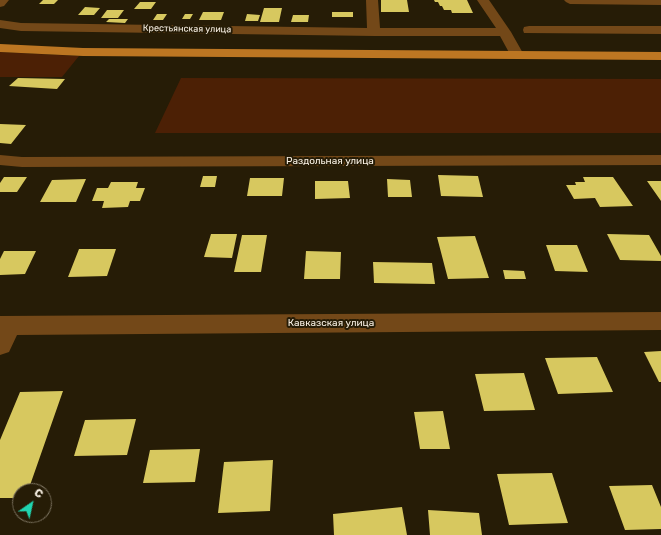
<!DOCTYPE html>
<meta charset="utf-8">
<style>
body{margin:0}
#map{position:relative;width:661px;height:535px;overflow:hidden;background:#261c06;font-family:Rubik,sans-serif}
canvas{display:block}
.north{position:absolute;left:12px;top:483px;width:40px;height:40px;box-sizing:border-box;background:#261c06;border:1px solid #7b725f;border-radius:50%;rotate:34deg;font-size:11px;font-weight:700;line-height:16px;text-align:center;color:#faf2e5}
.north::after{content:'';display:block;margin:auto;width:14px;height:18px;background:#20d5b0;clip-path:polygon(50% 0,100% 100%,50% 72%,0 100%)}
</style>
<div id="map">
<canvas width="661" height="535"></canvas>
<div class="north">С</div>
</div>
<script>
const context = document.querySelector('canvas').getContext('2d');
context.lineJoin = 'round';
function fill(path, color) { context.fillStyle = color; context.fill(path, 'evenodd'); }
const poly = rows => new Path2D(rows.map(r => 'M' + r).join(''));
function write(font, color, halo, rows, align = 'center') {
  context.font = font + ' Rubik,sans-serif'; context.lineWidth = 4; context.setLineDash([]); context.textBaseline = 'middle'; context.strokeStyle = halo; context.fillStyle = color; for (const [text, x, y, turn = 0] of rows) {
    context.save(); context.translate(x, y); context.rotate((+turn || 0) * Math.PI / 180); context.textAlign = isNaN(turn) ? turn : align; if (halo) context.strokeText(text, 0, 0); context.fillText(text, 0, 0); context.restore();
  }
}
fill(poly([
 [0,52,79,56,62,77,0,77],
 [181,78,661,79,661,133,155,133]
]), '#4c2005');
fill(poly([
 [43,0,58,0,54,4,39,4],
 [381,0,407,0,409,12,381,12],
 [434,0,467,0,473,13,452,13,451,10,444,10,442,6,440,6,438,2,435,2],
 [140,2,156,2,151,9,134,9],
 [85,7,100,8,94,15,78,15],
 [264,8,282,8,279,22,260,22],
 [107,10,124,10,118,18,101,18],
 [203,12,224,12,221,20,199,20],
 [332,12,353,12,353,17,332,17],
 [157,14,167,14,163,20,153,20],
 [185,14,193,14,190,19,182,19],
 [247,14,260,15,258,21,245,21],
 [293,15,309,15,308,22,291,22],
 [109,19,128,19,125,23,106,22],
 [18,78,65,79,57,89,9,86],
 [0,124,26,125,11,144,0,143],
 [438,175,478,176,483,197,441,196],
 [203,176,217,176,215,187,200,187],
 [4,177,27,177,17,192,0,192,0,183],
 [583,177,613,177,633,206,600,207,595,198,574,199,566,185,576,185,575,182,585,182],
 [250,178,284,178,282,196,247,196],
 [86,179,76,202,40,202,52,180],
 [387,179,410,180,412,197,388,197],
 [315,181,348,181,350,198,315,199],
 [647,181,661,181,661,201],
 [111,182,138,182,136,188,145,188,140,201,130,201,128,207,102,208,104,201,92,201,97,188,108,188],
 [211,234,237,234,232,258,204,257],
 [607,234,649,235,661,256,661,261,620,260],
 [242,235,267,235,261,272,234,272],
 [475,236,489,278,448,279,437,237],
 [546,245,577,245,588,272,555,271],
 [79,249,116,249,107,276,68,277],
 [4,251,36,251,25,274,0,275,0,259],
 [306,251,341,252,340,279,304,279],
 [373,262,432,263,435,284,374,283],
 [503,270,524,271,526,279,505,279],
 [661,351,661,382,659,382,644,352],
 [597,357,613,392,558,394,545,358],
 [524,373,535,410,484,411,475,374],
 [63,391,28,491,20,491,20,498,0,498,0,440,20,392],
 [443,411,450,449,420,449,414,412],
 [136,419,127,455,74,456,85,420],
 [200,449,195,482,143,483,150,450],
 [273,460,270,511,218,513,224,462],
 [552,473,568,523,509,525,497,474],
 [652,485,661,507,661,529,625,530,609,486],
 [402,507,407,535,334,535,333,514],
 [428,510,479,513,482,535,430,535]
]), '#d7c85f');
fill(poly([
 [0,0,9,0,4,6,0,7,0,0],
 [366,0,378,0,380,28,496,28,477,0,489,0,511,32,524,55,522,58,517,59,512,58,500,36,374,36,21,31,0,28,0,20,21,23,367,28,366,0],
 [564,0,661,0,661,5,570,4,566,2,564,0],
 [529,26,661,26,661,34,524,33,523,30,524,27,529,26],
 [0,155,22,157,661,155,661,165,22,167,0,165,0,155],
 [661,312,661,330,17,335,9,352,0,355,0,316,661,312]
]), '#734818');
fill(poly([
 [0,44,83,48,661,52,661,60,83,56,0,52,0,44]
]), '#bc7622');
write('9px', '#faf2e5', '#261c06', [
 ["Крестьянская улица",187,29,1]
]);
write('10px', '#faf2e5', '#261c06', [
 ["Раздольная улица",330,161],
 ["Кавказская улица",331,323]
]);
</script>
